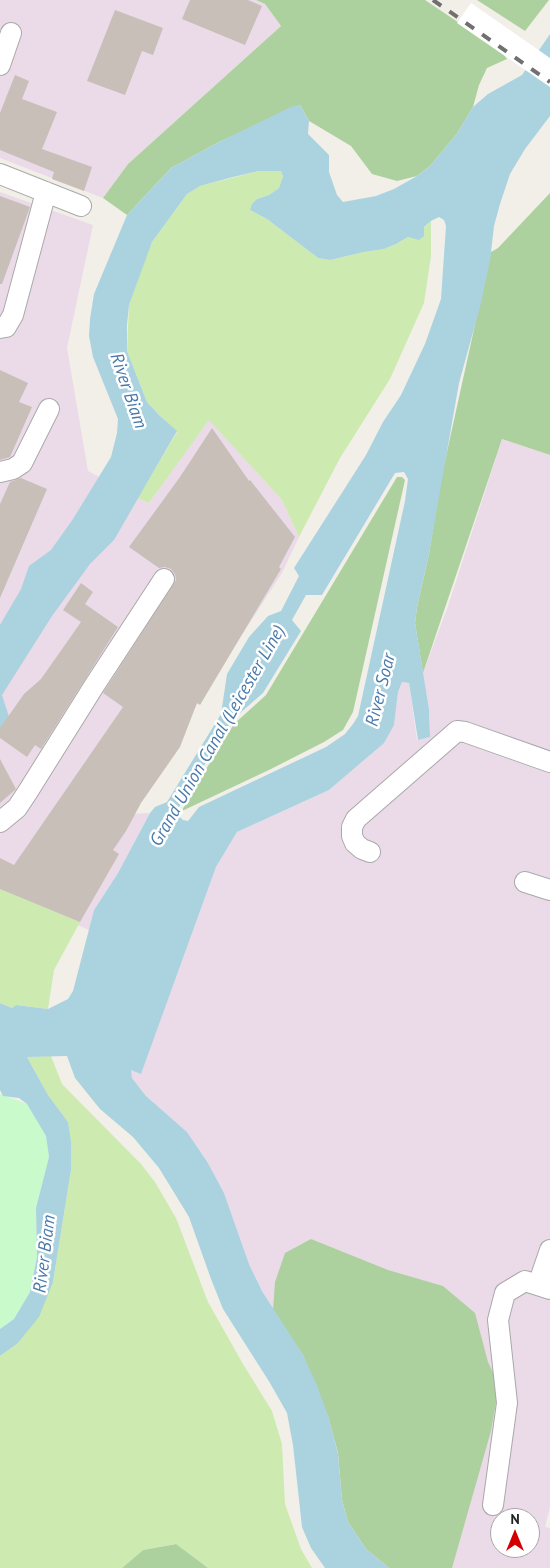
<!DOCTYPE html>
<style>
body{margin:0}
#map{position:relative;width:550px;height:1568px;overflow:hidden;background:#f2efe9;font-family:"PT Sans",sans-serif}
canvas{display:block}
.north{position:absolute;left:490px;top:1508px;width:50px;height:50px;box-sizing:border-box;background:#fff;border:1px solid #a7a7a7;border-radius:50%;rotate:0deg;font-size:14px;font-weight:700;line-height:20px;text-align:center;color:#222}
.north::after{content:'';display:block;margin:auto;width:18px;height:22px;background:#d40000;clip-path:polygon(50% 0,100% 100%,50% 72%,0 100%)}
</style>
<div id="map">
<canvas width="550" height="1568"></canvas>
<div class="north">N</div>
</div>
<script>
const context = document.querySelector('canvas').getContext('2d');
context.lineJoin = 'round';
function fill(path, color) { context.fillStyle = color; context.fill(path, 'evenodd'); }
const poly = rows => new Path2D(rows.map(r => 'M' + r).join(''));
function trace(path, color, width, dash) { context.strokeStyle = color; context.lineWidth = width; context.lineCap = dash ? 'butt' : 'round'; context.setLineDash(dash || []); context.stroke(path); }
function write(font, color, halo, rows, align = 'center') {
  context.font = font + ' "PT Sans",sans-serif'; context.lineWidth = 5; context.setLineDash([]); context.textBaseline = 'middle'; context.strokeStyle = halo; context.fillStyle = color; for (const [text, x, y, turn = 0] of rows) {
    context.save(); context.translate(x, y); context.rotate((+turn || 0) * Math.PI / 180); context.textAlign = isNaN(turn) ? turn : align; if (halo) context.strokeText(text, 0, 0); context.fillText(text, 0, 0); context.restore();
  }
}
fill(poly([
 [0,0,256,0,265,4,281,26,128,164,103,198,0,158],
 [0,192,93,225,67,348,88,471,149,503,209,419,282,500,299,537,282,573,126,814,150,813,118,873,94,910,89,930,0,891],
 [502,439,550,455,550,1507,545,1527,550,1528,550,1568,389,1568,288,1332,262,1291,249,1264,224,1193,208,1163,187,1132,147,1097,132,1078,130,1069,141,1073,216,867,237,832,329,790,370,755,394,725,398,692,402,682,409,683,417,740,430,737,429,709,423,673,448,606],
 [500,1518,530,1518,530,1548,500,1548]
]), '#ebdbe8');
fill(poly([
 [259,171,281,171,283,176,279,188,269,195,257,199,250,210,267,219,318,258,330,260,364,252,384,249,396,244,408,237,413,238,431,221,431,256,424,303,390,379,340,458,299,537,282,500,209,420,149,503,138,498,177,432,159,415,147,402,127,351,129,305,147,252,152,242,187,194,200,186],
 [0,889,80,922,54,970,48,1009,16,1005,12,1008,0,1003],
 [51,1056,62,1084,141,1164,155,1182,176,1218,208,1302,243,1364,272,1411,282,1444,285,1504,301,1549,312,1568,208,1568,175,1544,143,1550,122,1568,0,1568,0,1356,17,1344,53,1282,71,1170,68,1122,48,1095,27,1057]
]), '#cdebb0');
fill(poly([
 [256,0,425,0,501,51,507,59,487,68,479,85,473,107,456,135,430,166,417,176,397,181,372,174,351,146,309,121,300,105,219,142,171,168,127,215,103,198,128,164,281,26,265,4],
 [477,0,549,0,525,31],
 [550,193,550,455,502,439,423,673,415,623,417,607,429,554,441,479,491,252,498,248],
 [397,477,402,477,405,480,353,712,343,730,324,742,271,769,182,811,188,798,234,724,266,695],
 [311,1239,388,1270,443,1286,475,1313,488,1362,499,1385,491,1431,452,1568,389,1568,366,1549,348,1522,342,1500,338,1453,328,1416,303,1355,273,1310,275,1282,285,1253],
 [176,1544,208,1568,122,1568,143,1550]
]), '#add19e');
fill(poly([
 [0,1094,27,1104,46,1136,49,1157,36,1208,37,1257,30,1292,14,1319,0,1329]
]), '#c8facc');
fill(poly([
 [550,34,550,116,525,149,510,174,500,204,494,226,490,261,480,307,459,383,429,554,417,607,415,623,429,709,430,737,418,740,409,683,402,682,398,692,394,725,384,743,370,755,329,790,237,832,216,867,141,1074,131,1070,132,1078,146,1096,187,1132,208,1163,224,1193,249,1264,262,1291,303,1355,316,1383,328,1416,338,1454,342,1500,348,1522,366,1549,389,1568,325,1568,311,1548,302,1527,293,1445,287,1413,270,1383,223,1309,211,1279,189,1217,159,1168,133,1137,100,1109,75,1078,67,1056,27,1057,48,1095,68,1122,71,1142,71,1170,53,1282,39,1317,17,1344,0,1356,0,1329,14,1319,30,1292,37,1257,36,1208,49,1157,46,1136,27,1104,19,1098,3,1096,0,1090,0,1003,12,1008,16,1005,48,1009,68,999,73,991,94,910,118,873,150,813,155,807,167,802,221,714,227,674,249,637,268,616,281,611,299,576,294,568,366,455,383,422,401,395,425,344,441,299,446,226,444,220,439,217,431,221,424,227,424,236,419,240,408,237,396,244,384,249,364,252,330,260,318,258,267,219,250,210,252,204,257,199,269,195,279,188,283,176,281,171,259,171,233,177,200,186,187,194,152,242,129,305,127,325,127,351,147,402,159,415,177,431,114,540,90,564,52,616,2,695,9,717,0,729,0,625,21,589,29,566,51,550,73,519,111,457,117,433,118,419,93,357,89,336,90,319,94,294,127,215,171,168,219,142,291,107,300,105,309,121,308,134,329,155,329,172,337,195,343,202,376,196,394,189,417,176,430,166,456,135,473,107,488,94,522,75],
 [404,472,408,479,405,501,358,716,353,724,345,734,326,747,199,807,188,821,183,820,177,814,179,807,232,720,263,693,301,631,292,620,306,595,322,595,395,473]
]), '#aad3df');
fill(poly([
 [471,3,550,58,550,87,457,23]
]), '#fff');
fill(poly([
 [190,0,248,0,262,6,245,45,182,19],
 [115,10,163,28,153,55,142,51,125,95,87,81],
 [15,75,29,81,22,99,57,112,42,149,92,167,84,191,52,179,54,172,0,150,0,113],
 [0,196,30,207,2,284,0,284],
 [0,370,28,383,19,402,32,407,10,457,0,460],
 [212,428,249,481,250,480,295,537,279,567,281,569,200,705,197,703,180,747,141,803,126,831,113,850,119,854,80,922,0,889,0,858,14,865,123,707,103,693,176,580,175,574,171,569,165,567,159,568,129,547,180,477],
 [21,478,47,489,0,598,0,504,10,482],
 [81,583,93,592,85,604,118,627,41,749,35,745,27,757,0,738,0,728,24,694,41,679,81,622,63,610],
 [0,759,16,789,0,803]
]), '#c7bfb8');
const minor = poly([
 [0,65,11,33],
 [0,174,81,206],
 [0,328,6,327,13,315,46,192],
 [0,472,13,469,22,463,49,409],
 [0,822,17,808,27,793,94,686,164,579],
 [370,852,362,849,355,843,352,836,352,827,356,819,457,731,465,732,550,762],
 [525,882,550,890],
 [538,1285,550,1250],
 [493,1505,507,1403,498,1320,505,1293,525,1281,550,1289]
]);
trace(minor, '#a9a9a9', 22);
trace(minor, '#fff', 20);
trace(poly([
 [433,0,550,82]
]), '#707070', 4, [10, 10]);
write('italic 18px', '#4a7aab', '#fff', [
 ["River Biam",128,391,71],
 ["River Soar",381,690,-76],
 ["Grand Union Canal (Leicester Line)",218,736,-60],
 ["River Biam",45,1254,-83]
]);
</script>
